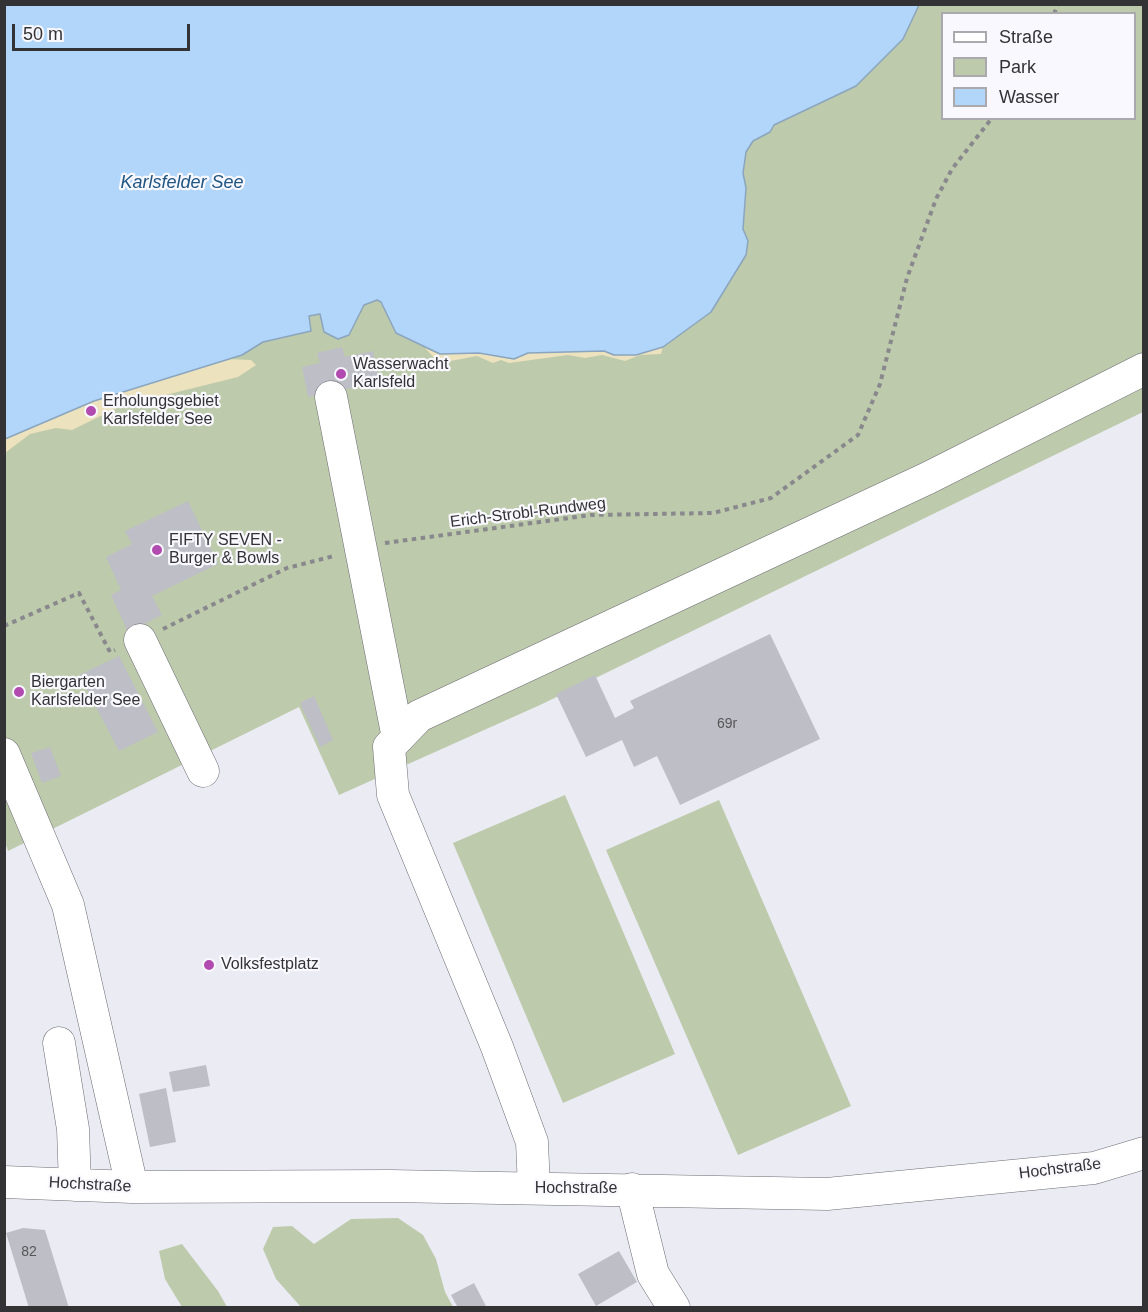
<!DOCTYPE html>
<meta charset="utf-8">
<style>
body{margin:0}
#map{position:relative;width:1148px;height:1312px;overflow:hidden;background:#ebebf4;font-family:Helvetica,sans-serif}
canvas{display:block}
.frame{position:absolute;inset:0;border:6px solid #333336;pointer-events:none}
.legend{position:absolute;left:941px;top:12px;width:195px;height:108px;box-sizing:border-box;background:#f8f8fe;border:2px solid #a9a9ae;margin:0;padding:8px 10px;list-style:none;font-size:18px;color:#333336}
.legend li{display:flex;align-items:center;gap:12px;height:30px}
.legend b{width:30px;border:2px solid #a9a9ae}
.scale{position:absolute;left:12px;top:24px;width:178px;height:27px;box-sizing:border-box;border:3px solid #333336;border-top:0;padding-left:8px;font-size:18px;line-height:21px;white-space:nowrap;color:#333336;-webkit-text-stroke:4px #f8f8fe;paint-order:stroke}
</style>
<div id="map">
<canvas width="1148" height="1312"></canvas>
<div class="frame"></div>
<ul class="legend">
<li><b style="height:8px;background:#fff"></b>Straße</li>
<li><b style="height:16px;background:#bdcaab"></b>Park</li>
<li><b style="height:16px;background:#b1d6fa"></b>Wasser</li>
</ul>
<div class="scale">50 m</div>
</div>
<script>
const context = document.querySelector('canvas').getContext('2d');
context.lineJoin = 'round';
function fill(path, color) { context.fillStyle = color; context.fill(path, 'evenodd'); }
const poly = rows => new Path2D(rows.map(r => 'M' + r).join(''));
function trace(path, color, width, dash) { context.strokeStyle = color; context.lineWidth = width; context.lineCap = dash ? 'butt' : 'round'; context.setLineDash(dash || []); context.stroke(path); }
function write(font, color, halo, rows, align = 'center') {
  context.font = font + ' Helvetica,sans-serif'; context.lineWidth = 4.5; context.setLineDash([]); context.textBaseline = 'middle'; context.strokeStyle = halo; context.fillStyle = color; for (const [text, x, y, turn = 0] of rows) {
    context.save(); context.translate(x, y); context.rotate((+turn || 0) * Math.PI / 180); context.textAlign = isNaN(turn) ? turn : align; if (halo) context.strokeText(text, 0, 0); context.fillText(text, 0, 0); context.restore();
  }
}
fill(poly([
 [5,5,1143,5,1143,412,540,705,339,795,299,707,8,851,5,842],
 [942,14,1134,14,1134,118,942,118],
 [565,795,675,1054,563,1103,453,843],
 [719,800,851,1106,738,1155,606,850],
 [398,1218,423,1235,436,1259,445,1292,453,1307,301,1307,276,1279,263,1249,273,1227,292,1226,314,1244,351,1219],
 [182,1244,218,1291,227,1307,182,1307,165,1279,159,1251]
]), '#bdcaab');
fill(poly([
 [663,347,661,354,640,355,625,361,602,355,585,358,568,355,509,363,501,360,493,363,477,356,445,362,436,360,425,348,440,354,479,353,514,359,528,353,604,351,614,355,635,355],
 [227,359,251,360,256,365,238,377,121,406,72,430,56,428,30,434,5,453,5,439,94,401]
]), '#ece2bd');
const water = poly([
 [5,4,919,4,919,5,903,39,856,86,774,125,770,132,753,141,746,152,743,173,746,188,743,229,748,241,746,255,711,312,663,347,636,355,614,355,604,351,528,353,514,359,479,353,440,354,396,333,381,302,377,300,364,305,349,335,338,339,324,332,320,314,309,316,311,331,263,342,242,355,94,401,5,439,5,4]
]);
fill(water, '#b1d6fa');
trace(water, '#8ba5bf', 1.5);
fill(poly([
 [342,347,345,357,373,351,380,382,308,397,302,367,320,363,317,353],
 [188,501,218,564,152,596,162,615,128,632,111,595,121,590,106,557,132,544,125,531],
 [770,634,820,739,680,805,657,756,634,767,622,740,586,757,556,694,595,675,615,718,634,708,630,701],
 [119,656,158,732,119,751,79,675],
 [314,696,333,740,320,747,300,703],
 [50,747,61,776,42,783,31,753],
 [206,1065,210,1086,173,1092,169,1072],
 [166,1088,176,1142,150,1147,139,1094],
 [23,1228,45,1230,69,1308,29,1308,6,1233],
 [619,1251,637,1282,596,1306,578,1274],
 [474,1283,487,1308,458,1308,451,1295]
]), '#bebec6');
const minor = poly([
 [331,397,398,738],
 [140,640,203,771],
 [4,754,68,905,132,1187],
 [59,1043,73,1129,75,1185],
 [4,1182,132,1187,390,1186,827,1194,1094,1168,1144,1153],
 [534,1188,532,1142,497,1047,393,795,389,747,419,716,928,478,1144,369],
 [632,1189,653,1274,674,1308]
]);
trace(minor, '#6d6d75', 33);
trace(poly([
 [1054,14,1058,4],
 [385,543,591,515,713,513,771,498,858,435,880,384,907,278,936,199,952,169,992,118],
 [4,626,79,593,110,652,115,650],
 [163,629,287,568,334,556]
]), '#88888d', 4, [4.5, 4.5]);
trace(minor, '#fff', 32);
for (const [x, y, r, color] of [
 [341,374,6,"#b14baf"],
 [91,411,6,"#b14baf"],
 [157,550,6,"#b14baf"],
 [19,692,6,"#b14baf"],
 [209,965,6,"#b14baf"]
]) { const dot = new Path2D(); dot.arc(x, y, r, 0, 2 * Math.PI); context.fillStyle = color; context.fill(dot); trace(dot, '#f8f8fe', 2); }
write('14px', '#56565a', null, [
 ["69r",727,724],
 ["82",29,1252]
]);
write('16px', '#333336', '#f8f8fe', [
 ["Wasserwacht",353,365],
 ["Karlsfeld",353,383],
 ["Erholungsgebiet",103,402],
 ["Karlsfelder See",103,420],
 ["FIFTY SEVEN -",169,541],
 ["Burger & Bowls",169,559],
 ["Biergarten",31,683],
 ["Karlsfelder See",31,701],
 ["Volksfestplatz",221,965]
], 'left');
write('16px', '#333336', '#f8f8fe', [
 ["Erich-Strobl-Rundweg",528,513,-7],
 ["Hochstraße",1060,1169,-7],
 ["Hochstraße",90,1185,3],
 ["Hochstraße",576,1189]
]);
write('italic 18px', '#205683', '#f8f8fe', [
 ["Karlsfelder See",182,183]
]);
</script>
